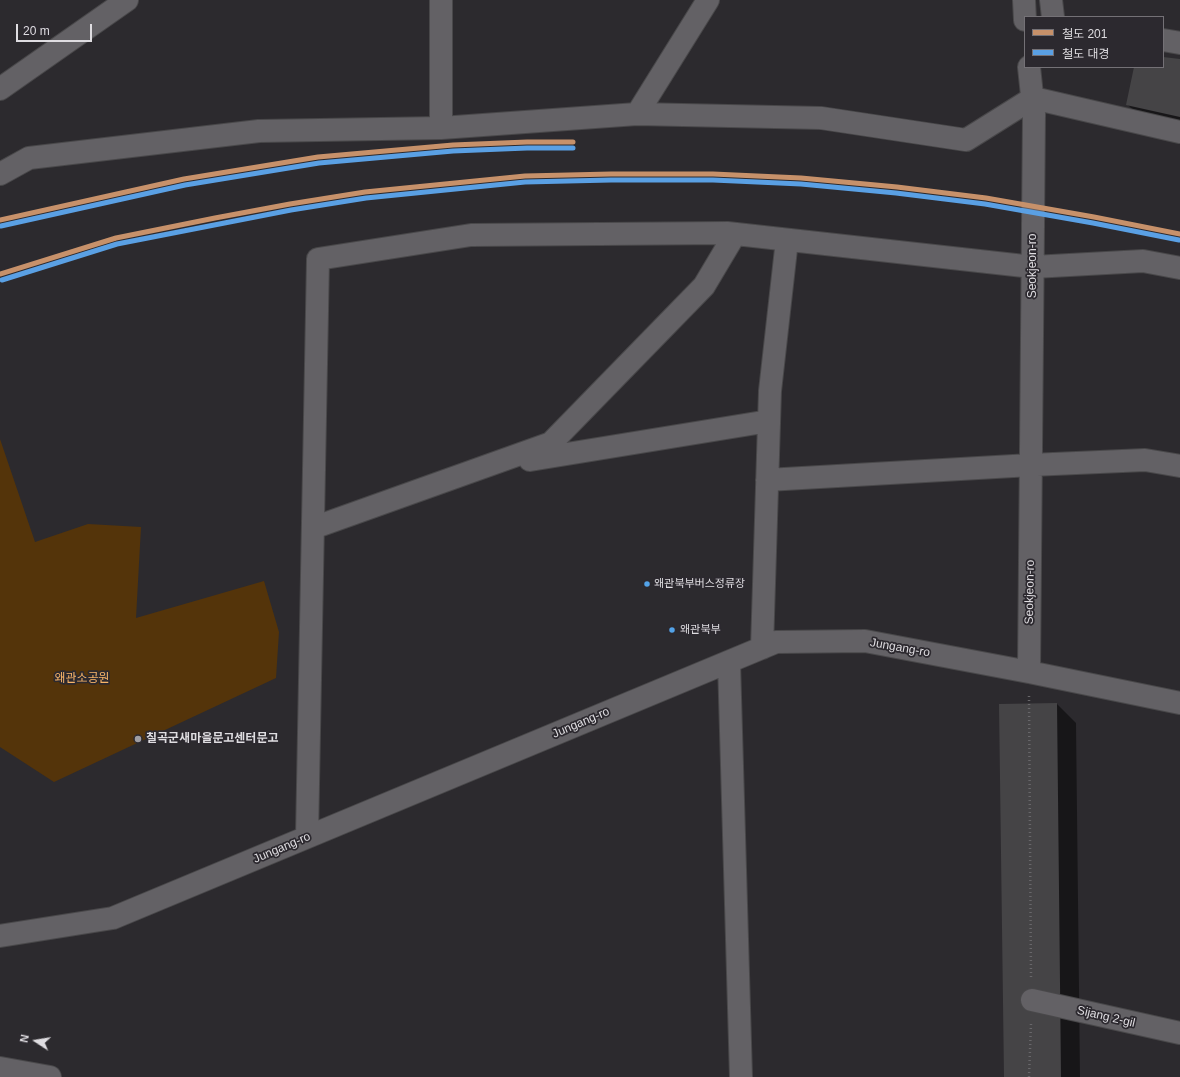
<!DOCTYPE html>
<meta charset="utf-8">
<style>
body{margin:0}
#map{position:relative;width:1180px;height:1077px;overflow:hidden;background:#2c2a2e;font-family:Helvetica,"Noto Sans KR",sans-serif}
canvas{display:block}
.legend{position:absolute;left:1024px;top:16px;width:140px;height:52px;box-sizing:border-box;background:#2c292f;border:1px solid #747176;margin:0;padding:5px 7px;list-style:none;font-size:12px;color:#dfdde1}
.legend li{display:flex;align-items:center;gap:8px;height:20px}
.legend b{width:20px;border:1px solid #747176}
.north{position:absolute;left:16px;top:1021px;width:40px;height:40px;-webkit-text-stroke:3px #2c292f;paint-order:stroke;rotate:282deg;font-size:11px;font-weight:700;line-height:16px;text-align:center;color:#dfdde1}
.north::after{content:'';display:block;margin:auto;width:14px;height:18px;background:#dfdde1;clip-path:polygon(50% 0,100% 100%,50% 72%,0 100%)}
.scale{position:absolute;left:16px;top:24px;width:76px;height:18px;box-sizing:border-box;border:2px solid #dfdde1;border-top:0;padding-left:5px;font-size:12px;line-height:14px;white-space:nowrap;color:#dfdde1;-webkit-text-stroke:3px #2c292f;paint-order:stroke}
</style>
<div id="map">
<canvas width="1180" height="1077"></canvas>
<ul class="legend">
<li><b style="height:5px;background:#c7916a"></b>철도 201</li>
<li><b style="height:5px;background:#5aa0e4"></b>철도 대경</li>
</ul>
<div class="north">N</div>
<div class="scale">20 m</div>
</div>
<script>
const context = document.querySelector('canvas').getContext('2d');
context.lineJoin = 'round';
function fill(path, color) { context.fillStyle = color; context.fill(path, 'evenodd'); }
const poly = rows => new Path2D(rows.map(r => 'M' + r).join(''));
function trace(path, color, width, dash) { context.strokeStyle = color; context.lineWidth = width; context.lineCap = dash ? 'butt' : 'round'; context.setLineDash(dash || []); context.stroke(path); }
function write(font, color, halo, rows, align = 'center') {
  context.font = font + ' Helvetica,"Noto Sans KR",sans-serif'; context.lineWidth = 3.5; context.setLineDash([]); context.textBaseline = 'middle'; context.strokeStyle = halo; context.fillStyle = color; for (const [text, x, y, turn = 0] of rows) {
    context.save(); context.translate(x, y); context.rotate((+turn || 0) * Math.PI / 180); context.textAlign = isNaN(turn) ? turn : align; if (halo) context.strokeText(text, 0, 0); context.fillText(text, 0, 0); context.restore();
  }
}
fill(poly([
 [0,439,35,542,88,524,141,527,136,618,264,581,279,632,276,678,54,782,0,747]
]), '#54340a');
fill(poly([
 [1163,58,1180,60,1180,131,1147,124,1127,104,1135,67,1163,67],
 [1057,704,1076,723,1080,1077,1005,1077]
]), '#0007');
fill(poly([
 [1163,57,1180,59,1180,117,1126,105,1134,67,1163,67],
 [1057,703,1061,1077,1004,1077,999,704]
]), '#454446');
const minor = poly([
 [1024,0,1025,20],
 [1051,0,1053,17],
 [1163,40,1180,43],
 [0,89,127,0],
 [637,114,708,0],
 [441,128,441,0],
 [0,174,29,158,259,131,441,128,637,114,821,118,966,140,1033,98,1180,132],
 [530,460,769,421],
 [767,480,1031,465,1145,460,1180,466],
 [313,528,551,443,704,286,735,234],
 [762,648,770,391,787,240],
 [729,662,741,1077],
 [1029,672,1034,114,1029,67],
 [307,837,318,259,471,235,727,233,1033,267,1143,261,1180,268],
 [0,936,113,918,776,642,865,641,1029,672,1180,703],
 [1032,1000,1180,1033],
 [0,1068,50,1077]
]);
trace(minor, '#49484a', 24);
trace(poly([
 [1029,696,1031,977],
 [1029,1077,1031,1024]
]), '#68676a', 2.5, [1, 3]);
trace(minor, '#636165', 22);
trace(poly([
 [0,220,184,179,318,157,453,145,527,142,573,142],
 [0,274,116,238,215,218,290,204,365,192,525,176,611,174,713,174,801,178,897,187,986,198,1094,217,1180,234]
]), '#c7916a', 5);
trace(poly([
 [1,226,185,185,319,163,453,151,527,148,573,148],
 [2,280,117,244,291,210,366,198,525,182,611,180,713,180,801,184,896,193,985,204,1093,223,1179,240]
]), '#5aa0e4', 5);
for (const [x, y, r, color] of [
 [647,584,3.5,"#53a3e8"],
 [672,630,3.5,"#53a3e8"],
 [138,739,4,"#a09ea2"]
]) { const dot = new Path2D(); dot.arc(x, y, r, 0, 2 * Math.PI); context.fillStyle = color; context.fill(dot); trace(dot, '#2c292f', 1.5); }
write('11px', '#dfdde1', '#2c292f', [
 ["왜관북부버스정류장",654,584],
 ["왜관북부",680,630]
], 'left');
write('12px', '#dfdde1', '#2c292f', [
 ["Seokjeon-ro",1033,266,-90],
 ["Seokjeon-ro",1030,592,-89],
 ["Jungang-ro",900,648,10],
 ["Jungang-ro",581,723,-23],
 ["Jungang-ro",282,848,-23],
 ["Sijang 2-gil",1106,1017,13]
]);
write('12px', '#f8b468', '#2c292f', [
 ["왜관소공원",82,679]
]);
write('bold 12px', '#dfdde1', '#2c292f', [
 ["칠곡군새마을문고센터문고",146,739]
], 'left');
</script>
